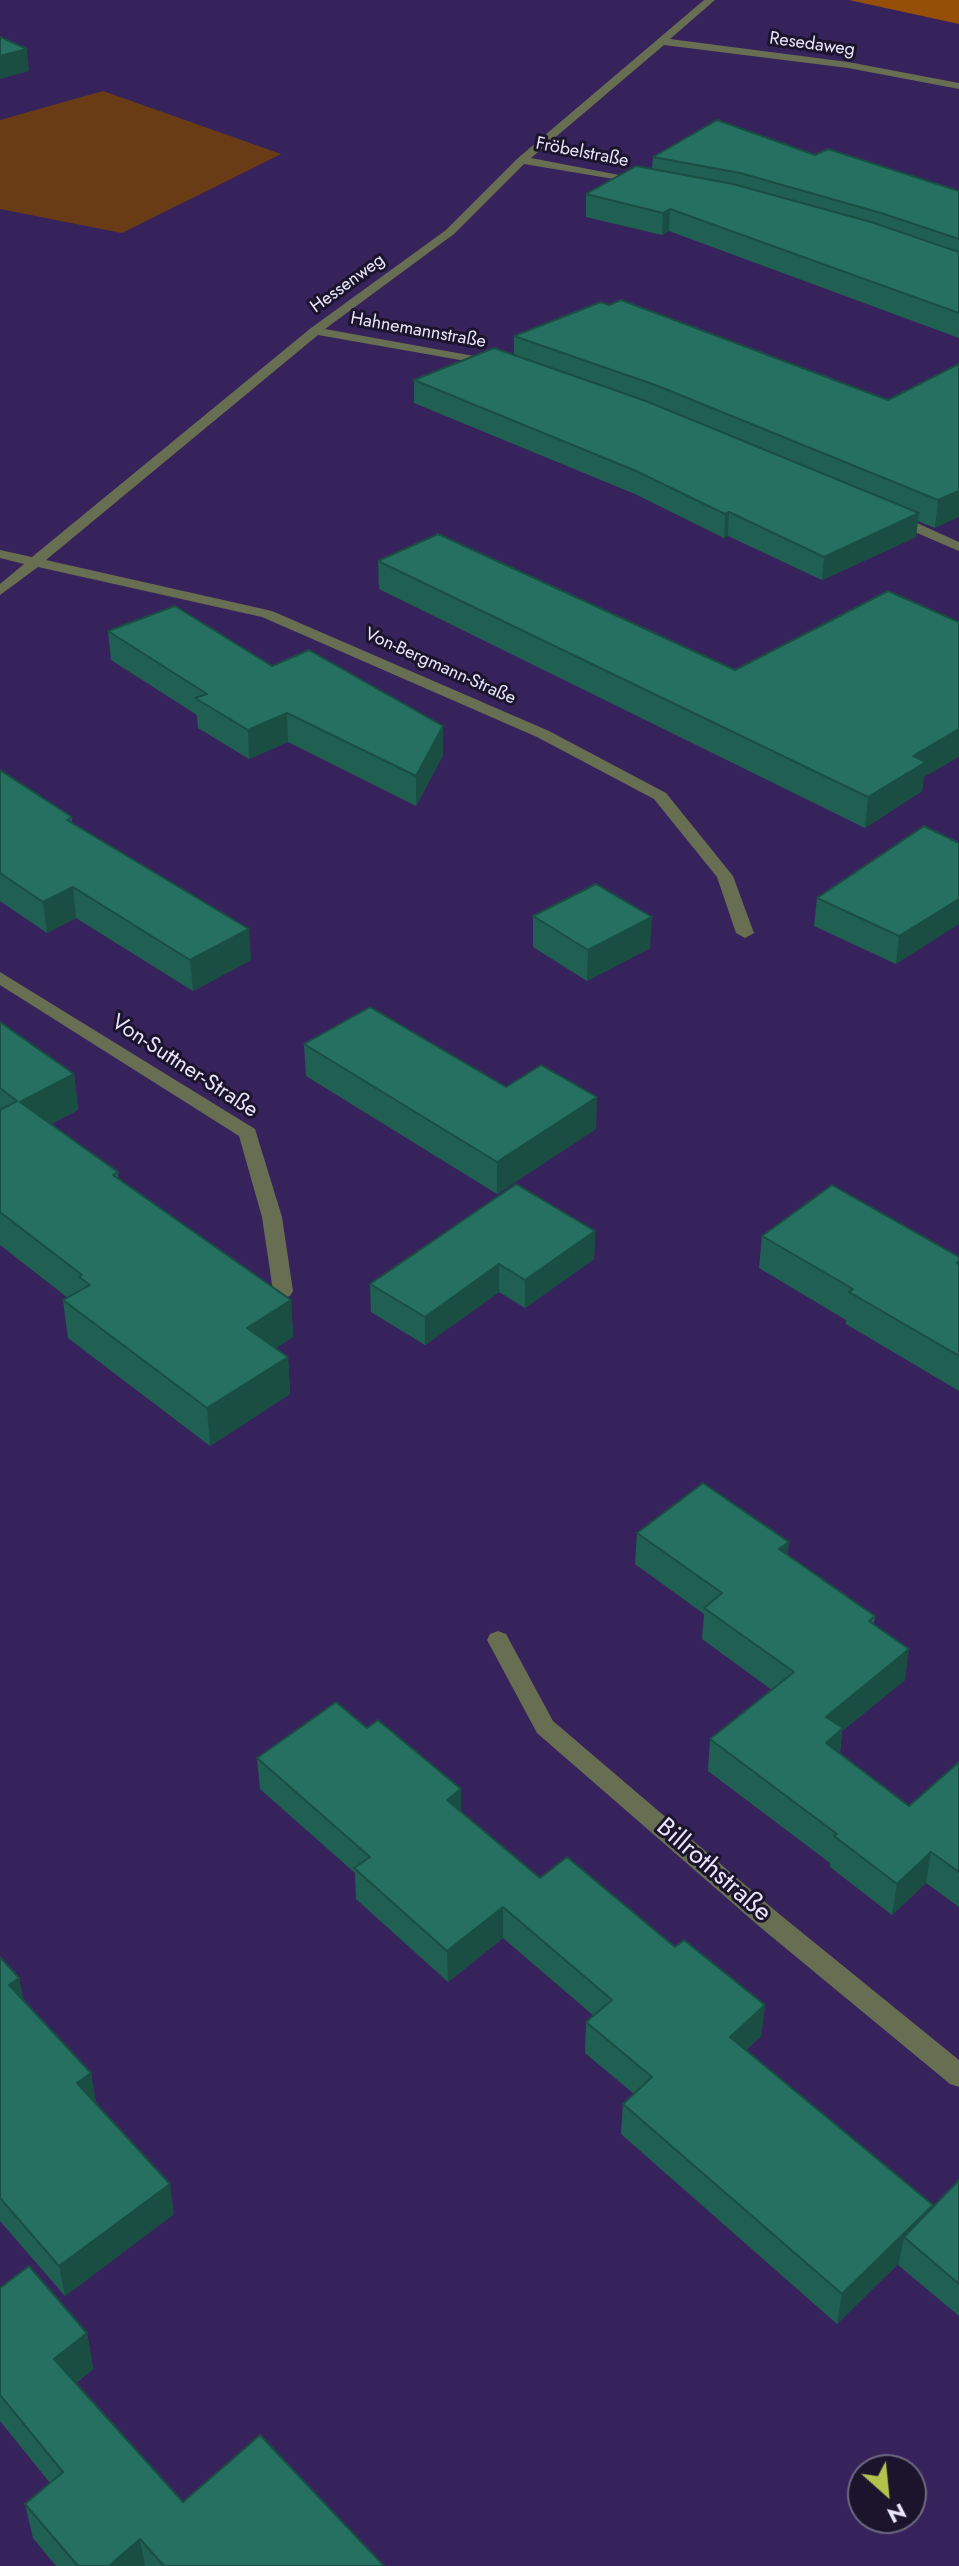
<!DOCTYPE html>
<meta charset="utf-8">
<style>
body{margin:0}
#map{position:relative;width:959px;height:2566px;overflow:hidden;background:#37235b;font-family:Jost,sans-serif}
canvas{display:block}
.north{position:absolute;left:847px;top:2454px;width:80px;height:80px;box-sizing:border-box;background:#1b142c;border:2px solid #6d687e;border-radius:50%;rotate:153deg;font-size:22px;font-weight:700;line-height:32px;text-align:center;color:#e9e5fa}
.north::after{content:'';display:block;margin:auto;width:28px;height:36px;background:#b2c34c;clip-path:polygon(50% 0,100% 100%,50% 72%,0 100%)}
</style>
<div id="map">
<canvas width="959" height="2566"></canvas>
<div class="north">N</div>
</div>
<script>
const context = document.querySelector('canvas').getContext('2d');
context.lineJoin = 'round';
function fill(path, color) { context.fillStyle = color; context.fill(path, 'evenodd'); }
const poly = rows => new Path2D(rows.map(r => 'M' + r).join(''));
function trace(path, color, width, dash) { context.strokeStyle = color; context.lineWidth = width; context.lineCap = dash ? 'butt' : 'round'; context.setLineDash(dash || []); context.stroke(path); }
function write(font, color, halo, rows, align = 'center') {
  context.font = font + ' Jost,sans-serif'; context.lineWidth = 6; context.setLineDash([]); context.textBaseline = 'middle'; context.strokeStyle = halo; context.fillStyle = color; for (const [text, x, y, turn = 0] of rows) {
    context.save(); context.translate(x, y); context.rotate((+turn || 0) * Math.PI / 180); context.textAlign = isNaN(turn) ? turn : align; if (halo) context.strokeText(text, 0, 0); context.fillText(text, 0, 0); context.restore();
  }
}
fill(poly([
 [103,91,281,154,122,233,0,209,0,120]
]), '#6a3c16');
fill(poly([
 [849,0,959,0,959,24]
]), '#964f07');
fill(poly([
 [704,0,715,0,670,39,848,62,959,83,959,89,848,68,664,45,531,158,640,179,646,182,644,184,524,164,454,234,325,329,496,360,500,361,500,367,318,335,46,560,272,611,549,731,666,793,733,876,754,933,745,938,736,933,717,877,654,799,537,737,262,617,38,567,0,595,0,584,24,564,0,558,0,550,32,557,311,328,446,230,518,158,704,0],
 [889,515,899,515,959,542,959,551,889,521,889,515],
 [0,972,255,1129,282,1217,293,1291,290,1296,283,1298,273,1291,262,1217,239,1136,0,985,0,972],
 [498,1631,506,1634,553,1721,778,1913,959,2060,959,2087,950,2084,760,1927,537,1733,487,1640,490,1634,498,1631]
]), '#686e51');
fill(poly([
 [815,155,959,191,959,338,669,231,662,235,586,217,586,194,652,169,653,157],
 [514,336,888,400,959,364,935,528,918,521,916,537,822,580,728,536,724,538,635,494,414,403,414,380,514,355],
 [378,561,924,777,922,791,865,828,379,589],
 [108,631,272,666,443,755,416,806,288,742,249,759,198,728,197,715,111,660],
 [0,770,72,817,72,823,251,960,193,991,76,918,47,933,0,901],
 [924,826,896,964,814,926,817,898],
 [533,916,650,948,587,981,533,947],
 [0,1022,74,1074,78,1110,51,1124,118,1172,118,1178,291,1300,293,1337,276,1348,288,1357,290,1394,210,1446,68,1338,63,1300,68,1298,0,1245],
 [304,1044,506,1087,596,1129,497,1194,306,1076],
 [595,1231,594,1259,525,1308,499,1292,425,1345,371,1312,370,1284],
 [762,1236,959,1257,959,1391,846,1324,846,1320,759,1268],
 [637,1533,788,1555,875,1616,874,1624,905,1680,842,1731,840,1754,909,1806,959,1762,959,1907,926,1883,892,1915,830,1867,830,1863,708,1771,710,1739,772,1690,702,1639,704,1614,635,1564],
 [367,1728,461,1812,540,1878,675,1947,765,2005,761,2036,746,2050,933,2205,933,2207,959,2180,959,2316,898,2265,899,2263,837,2324,621,2134,623,2104,634,2094,585,2053,586,2022,594,2016,503,1938,448,1982,356,1899,355,1873,260,1789,257,1758],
 [0,1957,19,1978,23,2000,91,2073,96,2104,174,2214,65,2296,0,2221],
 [0,2288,87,2333,93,2369,76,2383,183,2502,384,2566,56,2566,33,2538,25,2504,50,2483,0,2421]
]), '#206053');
fill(poly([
 [27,49,29,71,0,79,0,56],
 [670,209,669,231,662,235,663,213],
 [959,491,959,517,935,528,938,500],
 [729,512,728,536,724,538,725,514],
 [919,513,916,537,822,580,824,557],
 [287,713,288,742,249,759,248,730],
 [443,726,443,755,416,806,416,776],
 [959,729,959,757,924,777,922,791,865,828,868,797,913,756],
 [73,887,76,918,47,933,43,902],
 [959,899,959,924,896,964,899,936],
 [652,917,650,948,587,981,588,950],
 [249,929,251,960,193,991,190,960],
 [74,1074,78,1110,25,1138,20,1102],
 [597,1097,596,1129,497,1194,497,1162],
 [595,1231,594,1259,525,1308,525,1280],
 [499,1264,499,1292,425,1345,425,1317],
 [291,1300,293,1337,250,1365,247,1328],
 [288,1357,290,1394,210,1446,207,1408],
 [789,1542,786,1574,779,1549],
 [909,1649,905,1680,842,1731,839,1760,822,1774,826,1717],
 [461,1789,461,1820,447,1800],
 [931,1852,926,1883,892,1915,897,1884],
 [503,1907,503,1938,448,1982,447,1951],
 [19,1978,25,2008,9,1985],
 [765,2005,761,2036,727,2067,730,2037],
 [91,2073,96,2104,77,2083],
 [170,2184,174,2214,65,2296,59,2266],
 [933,2205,927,2235,904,2237,899,2263,837,2324,842,2294],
 [87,2333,93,2369,61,2394,54,2359],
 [140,2539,145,2566,109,2566]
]), '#1a4e43');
const building = poly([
 [0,37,27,49,0,56,0,37],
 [717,120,815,155,828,149,959,191,959,239,881,213,740,173,653,157,717,120],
 [636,166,733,184,871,222,959,252,959,313,670,209,663,213,586,194,636,166],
 [621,300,888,400,959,364,959,491,938,500,658,386,514,336,601,302,609,305,621,300],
 [494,348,646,401,919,513,824,557,729,512,725,514,636,471,414,380,494,348],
 [438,534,735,670,888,591,959,622,959,729,913,756,926,762,868,797,378,561,438,534],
 [175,606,272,666,309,650,443,726,416,776,287,713,248,730,195,698,207,694,108,631,175,606],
 [0,770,72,817,67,820,249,929,190,960,73,887,43,902,0,873,0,770],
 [924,826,959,843,959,899,899,936,817,898,924,826],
 [596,884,652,917,588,950,533,916,596,884],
 [370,1007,506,1087,541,1065,597,1097,497,1162,304,1044,370,1007],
 [0,1022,74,1074,20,1102,118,1172,113,1175,291,1300,247,1328,288,1357,207,1408,63,1300,90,1285,79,1277,82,1275,0,1212,0,1110,17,1101,0,1088,0,1022],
 [516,1184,595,1231,525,1280,499,1264,425,1317,370,1284,516,1184],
 [832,1185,959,1257,959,1261,957,1263,959,1265,959,1356,849,1292,853,1289,762,1236,832,1185],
 [703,1483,789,1542,779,1549,875,1616,869,1621,909,1649,826,1717,843,1728,826,1743,909,1806,959,1762,959,1872,931,1852,897,1884,834,1836,837,1834,710,1739,794,1672,704,1608,722,1593,637,1533,703,1483],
 [336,1702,367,1728,378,1720,461,1789,447,1800,540,1878,567,1857,675,1947,684,1940,765,2005,730,2037,933,2205,842,2294,623,2104,652,2077,586,2022,612,2000,503,1907,447,1951,354,1868,370,1857,257,1758,336,1702],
 [0,1957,19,1978,9,1985,91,2073,77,2083,170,2184,59,2266,0,2198,0,1957],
 [959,2180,959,2284,904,2237,959,2180],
 [29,2266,87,2333,54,2359,183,2502,260,2435,384,2566,164,2566,140,2539,109,2566,78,2566,25,2504,63,2472,0,2395,0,2288,29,2266]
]);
fill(building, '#257060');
trace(building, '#1a4e43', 2);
write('18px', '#e9e5fa', '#1b142c', [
 ["Resedaweg",812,45,8],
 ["Fröbelstraße",582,153,11],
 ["Hessenweg",348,284,-36],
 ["Hahnemannstraße",418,331,10],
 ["Von-Bergmann-Straße",440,667,24]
]);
write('22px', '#e9e5fa', '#1b142c', [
 ["Von-Suttner-Straße",184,1067,33]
]);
write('26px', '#e9e5fa', '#1b142c', [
 ["Billrothstraße",713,1871,41]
]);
</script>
